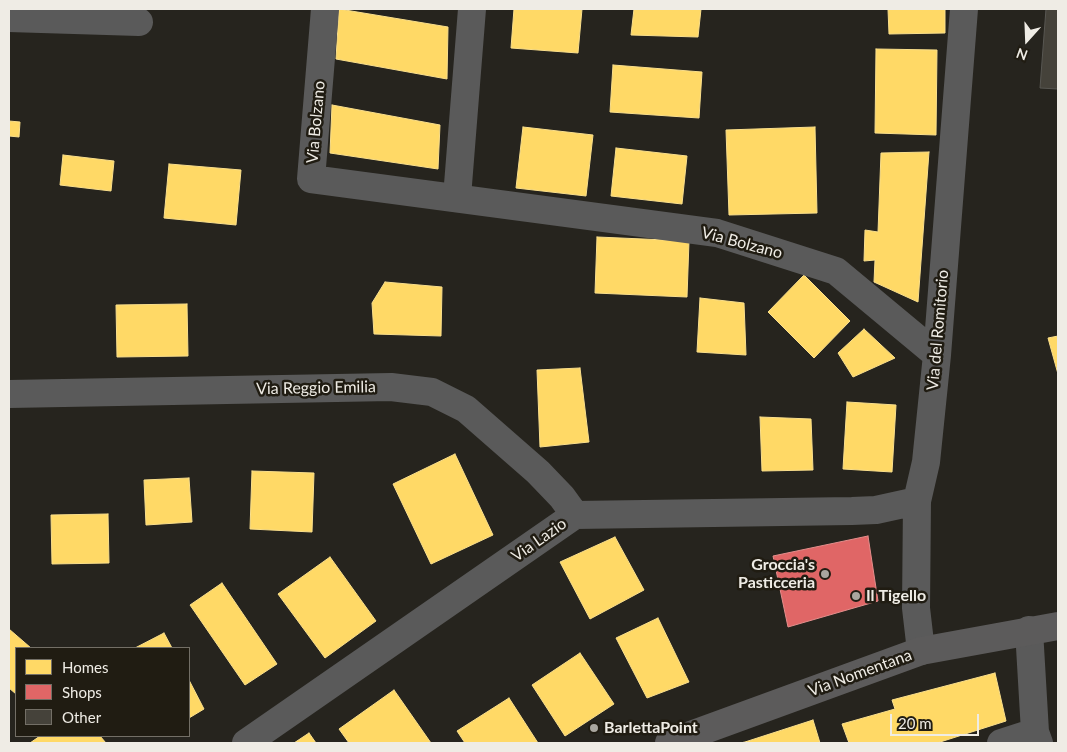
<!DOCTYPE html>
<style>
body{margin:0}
#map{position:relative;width:1067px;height:752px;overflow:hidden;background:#26241e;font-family:Lato,sans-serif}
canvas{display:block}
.frame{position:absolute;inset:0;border:10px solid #efece5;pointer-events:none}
.legend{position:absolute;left:15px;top:647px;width:175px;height:90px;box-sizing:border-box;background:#201c12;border:1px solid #736f66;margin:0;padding:6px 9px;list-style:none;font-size:15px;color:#efece5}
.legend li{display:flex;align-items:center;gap:10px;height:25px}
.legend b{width:25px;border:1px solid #736f66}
.north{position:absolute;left:1002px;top:15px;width:50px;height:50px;-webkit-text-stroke:4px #201c12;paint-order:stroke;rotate:200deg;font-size:14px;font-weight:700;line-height:20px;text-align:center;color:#efece5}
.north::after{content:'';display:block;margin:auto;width:18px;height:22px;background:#efece5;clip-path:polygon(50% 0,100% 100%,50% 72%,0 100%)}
.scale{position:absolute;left:890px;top:714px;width:89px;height:22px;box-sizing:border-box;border:2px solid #efece5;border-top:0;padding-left:6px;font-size:15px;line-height:18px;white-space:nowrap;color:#efece5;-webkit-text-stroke:4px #201c12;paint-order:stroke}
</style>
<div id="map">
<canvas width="1067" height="752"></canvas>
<div class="frame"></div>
<ul class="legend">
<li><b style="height:14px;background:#ffd966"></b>Homes</li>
<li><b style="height:14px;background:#e06666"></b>Shops</li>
<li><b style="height:14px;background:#45423a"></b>Other</li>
</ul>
<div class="north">N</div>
<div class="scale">20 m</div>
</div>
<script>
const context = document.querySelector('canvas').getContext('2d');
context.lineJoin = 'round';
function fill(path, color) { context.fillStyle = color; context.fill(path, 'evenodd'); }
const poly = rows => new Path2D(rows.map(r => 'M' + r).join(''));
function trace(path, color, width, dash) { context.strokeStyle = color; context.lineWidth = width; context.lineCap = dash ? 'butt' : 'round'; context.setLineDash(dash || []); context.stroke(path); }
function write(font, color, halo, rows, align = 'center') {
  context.font = font + ' Lato,sans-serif'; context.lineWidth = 5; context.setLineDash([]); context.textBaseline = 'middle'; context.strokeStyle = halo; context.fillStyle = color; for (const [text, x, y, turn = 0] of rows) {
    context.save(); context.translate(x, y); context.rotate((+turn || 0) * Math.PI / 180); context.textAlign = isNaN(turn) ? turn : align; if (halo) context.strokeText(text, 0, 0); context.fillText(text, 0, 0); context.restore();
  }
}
const homes = poly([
 [339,9,448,27,447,79,336,59,339,9],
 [514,9,582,9,578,53,511,48,514,9],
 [634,9,701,9,698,37,631,35,634,9],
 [888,9,945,9,945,33,889,34,888,9],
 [876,49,937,50,936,135,875,133,876,49],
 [613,65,702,72,699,118,610,112,613,65],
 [332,105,440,125,438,169,330,153,332,105],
 [9,121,20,122,19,137,9,136,9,121],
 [523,127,593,135,586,196,516,188,523,127],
 [815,127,817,213,729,215,726,130,815,127],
 [616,148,687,156,682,204,611,196,616,148],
 [929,152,918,302,874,282,875,260,864,261,865,230,878,232,881,153,929,152],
 [63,155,114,161,111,191,60,185,63,155],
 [169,164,241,170,236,225,164,218,169,164],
 [597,237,689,241,687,297,595,293,597,237],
 [804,275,850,321,814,358,768,312,804,275],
 [385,282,442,287,441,336,374,334,372,303,385,282],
 [700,298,744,303,746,355,697,352,700,298],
 [187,304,188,356,117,357,116,305,187,304],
 [864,329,895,358,853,377,838,353,864,329],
 [1058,336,1058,374,1048,338,1058,336],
 [580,368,589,442,540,447,537,370,580,368],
 [847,402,896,405,892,472,843,469,847,402],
 [760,417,811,419,813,470,762,471,760,417],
 [455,454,493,535,431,564,393,484,455,454],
 [252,471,314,473,312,532,250,529,252,471],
 [189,478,192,522,146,525,144,480,189,478],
 [108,514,109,563,52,564,51,515,108,514],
 [615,537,644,590,590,619,560,562,615,537],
 [330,557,376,621,325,658,278,594,330,557],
 [222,583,277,664,245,685,190,605,222,583],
 [658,618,689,682,647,698,616,638,658,618],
 [9,629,31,648,16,648,16,694,9,688,9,629],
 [164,633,172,648,135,648,164,633],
 [580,653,614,704,565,736,532,685,580,653],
 [995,673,1006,721,937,743,849,743,842,724,895,709,892,700,995,673],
 [189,680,204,709,189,718,189,680],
 [394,690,431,743,349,743,339,729,394,690],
 [509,698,538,743,465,743,457,731,509,698],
 [813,720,820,743,740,743,745,742,813,720],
 [309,733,316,743,294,743,309,733],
 [40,736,100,736,106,743,30,743,40,736]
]);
fill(homes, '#ffd966');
trace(homes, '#fadf8c', 1);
const shops = poly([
 [868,536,878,601,788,627,773,556,868,536]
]);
fill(shops, '#e06666');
trace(shops, '#e48e8c', 1);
const building = poly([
 [1046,9,1058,9,1058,89,1040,88,1046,9]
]);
fill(building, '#45423a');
trace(building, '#585752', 1);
trace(poly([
 [325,9,311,179,717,233,836,271,937,355],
 [9,18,139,22],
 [457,197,472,9],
 [9,394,391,387,432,392,466,409,538,472,562,497,575,515],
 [1029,630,1035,732,1039,743],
 [921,651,916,608,917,501,926,462,937,355,964,9],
 [246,743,575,515,852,511,876,510,917,501],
 [1001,743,1035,732]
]), '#5a5a5a', 28);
trace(poly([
 [669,743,921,651,1058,626]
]), '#5c5b5b', 28);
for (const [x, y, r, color] of [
 [825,574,5,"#a9a69f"],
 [856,596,5,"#a9a69f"],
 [594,728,5,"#a9a69f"]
]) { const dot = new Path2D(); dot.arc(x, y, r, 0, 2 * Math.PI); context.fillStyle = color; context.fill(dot); trace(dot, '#201c12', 2); }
write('16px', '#efece5', '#201c12', [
 ["Via Bolzano",316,122,-85],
 ["Via Bolzano",742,243,15],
 ["Via del Romitorio",938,330,-85],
 ["Via Reggio Emilia",316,388,-1],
 ["Via Lazio",539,540,-35],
 ["Via Nomentana",860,673,-20]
]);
write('bold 16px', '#efece5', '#201c12', [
 ["Groccia's",815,565,"right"],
 ["Pasticceria",815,583,"right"],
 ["Il Tigello",866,596],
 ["BarlettaPoint",604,728]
], 'left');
</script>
